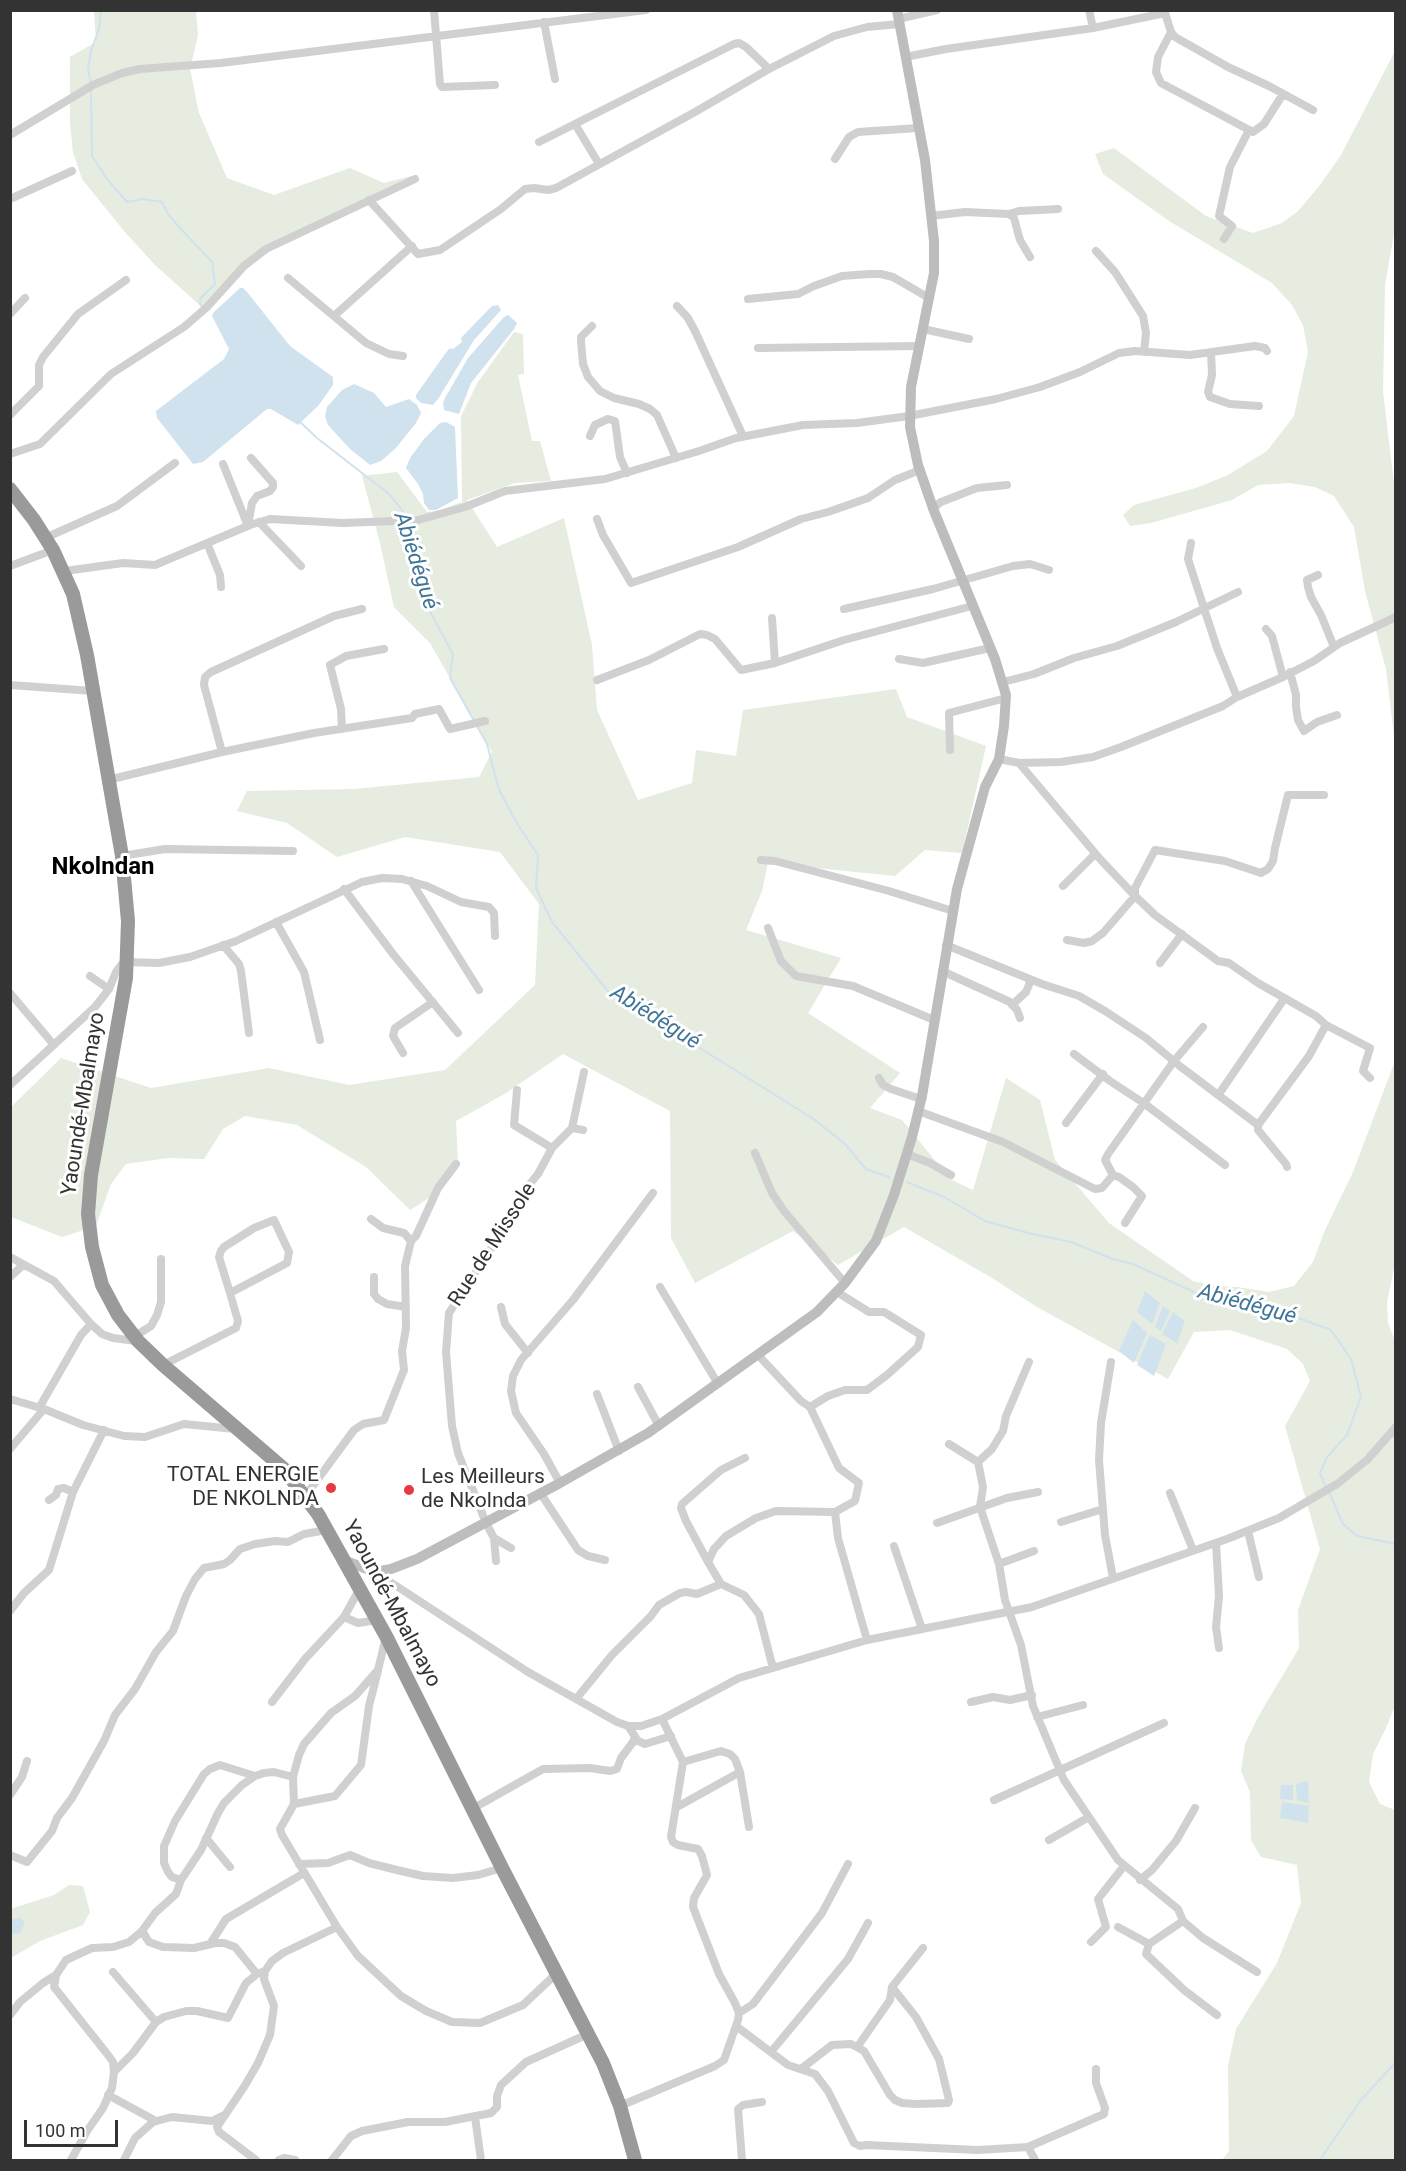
<!DOCTYPE html>
<meta charset="utf-8">
<style>
body{margin:0}
#map{position:relative;width:1406px;height:2171px;overflow:hidden;background:#fff;font-family:Roboto,sans-serif}
canvas{display:block}
.frame{position:absolute;inset:0;border:12px solid #333;pointer-events:none}
.scale{position:absolute;left:24px;top:2120px;width:94px;height:27px;box-sizing:border-box;border:3px solid #333;border-top:0;padding-left:8px;font-size:18px;line-height:21px;white-space:nowrap;color:#333;-webkit-text-stroke:4px #fff;paint-order:stroke}
</style>
<div id="map">
<canvas width="1406" height="2171"></canvas>
<div class="frame"></div>
<div class="scale">100 m</div>
</div>
<script>
const context = document.querySelector('canvas').getContext('2d');
context.lineJoin = 'round';
function fill(path, color) { context.fillStyle = color; context.fill(path, 'evenodd'); }
const poly = rows => new Path2D(rows.map(r => 'M' + r).join(''));
function trace(path, color, width, dash) { context.strokeStyle = color; context.lineWidth = width; context.lineCap = dash ? 'butt' : 'round'; context.setLineDash(dash || []); context.stroke(path); }
function write(font, color, halo, rows, align = 'center') {
  context.font = font + ' Roboto,sans-serif'; context.lineWidth = 6; context.setLineDash([]); context.textBaseline = 'middle'; context.strokeStyle = halo; context.fillStyle = color; for (const [text, x, y, turn = 0] of rows) {
    context.save(); context.translate(x, y); context.rotate((+turn || 0) * Math.PI / 180); context.textAlign = isNaN(turn) ? turn : align; if (halo) context.strokeText(text, 0, 0); context.fillText(text, 0, 0); context.restore();
  }
}
fill(poly([
 [94,11,196,11,198,35,190,69,199,113,227,178,274,195,350,168,384,183,411,176,412,180,266,249,205,310,155,265,124,231,82,179,73,152,70,123,70,57,96,42],
 [1395,51,1396,222,1385,285,1383,392,1396,499,1395,744,1386,669,1365,591,1354,527,1334,496,1315,487,1289,483,1258,485,1232,500,1151,523,1130,526,1123,515,1134,505,1196,488,1228,475,1267,451,1294,416,1308,352,1303,325,1292,305,1272,283,1169,221,1103,174,1095,154,1114,148,1206,216,1253,233,1282,223,1298,211,1320,185,1341,155],
 [514,332,523,334,524,374,518,375,532,441,540,441,551,481,515,483,467,500,497,547,564,518,592,645,597,710,638,800,692,783,696,750,736,756,743,710,896,689,907,717,986,746,962,853,925,850,895,876,768,863,762,891,746,930,841,958,808,1013,900,1073,870,1108,902,1120,950,1179,973,1190,1006,1078,1040,1100,1055,1160,1109,1223,1193,1281,1214,1286,1237,1287,1269,1292,1294,1286,1313,1262,1325,1230,1353,1172,1395,1061,1396,1258,1387,1302,1388,1323,1396,1344,1396,1703,1386,1728,1373,1754,1369,1782,1380,1804,1395,1810,1395,2160,1222,2160,1229,2151,1228,2066,1236,2029,1277,1963,1301,1903,1297,1865,1261,1857,1251,1840,1250,1792,1241,1771,1245,1744,1258,1717,1299,1648,1298,1610,1320,1549,1285,1426,1310,1381,1303,1364,1287,1349,1230,1330,1194,1332,1168,1379,1037,1307,992,1278,904,1227,838,1265,793,1231,695,1283,671,1238,670,1111,563,1054,506,1093,456,1121,458,1164,429,1198,410,1210,366,1167,297,1125,245,1116,223,1129,204,1159,168,1158,126,1164,111,1184,96,1226,62,1237,11,1217,10,1108,61,1058,151,1088,269,1068,349,1085,445,1070,535,985,539,904,500,852,405,837,337,857,287,823,237,811,247,791,354,789,479,777,492,752,430,643,394,607,380,543,362,476,397,472,427,512,438,511,462,502,461,416,478,382],
 [69,1885,83,1886,90,1912,83,1925,40,1941,11,1958,10,1909,54,1895]
]), '#e6ecdf');
fill(poly([
 [240,288,243,288,247,292,290,346,333,377,333,385,318,406,298,425,271,409,267,409,203,462,193,464,157,418,156,411,224,359,229,349,212,316,213,313],
 [498,305,501,310,474,340,438,399,433,405,421,403,416,398,416,395,445,354,450,348,453,349,462,342,461,338,488,310,492,306],
 [508,315,517,323,514,329,471,383,459,414,444,410,443,403,445,398,468,358,504,317],
 [354,384,374,393,386,407,409,399,417,405,421,413,416,423,395,449,381,461,370,465,350,449,328,425,325,416,327,407,342,390],
 [446,422,455,427,458,498,436,510,429,510,424,503,423,494,418,484,406,468,410,458,424,439,440,423],
 [1145,1291,1160,1303,1152,1324,1137,1312],
 [1163,1306,1170,1311,1161,1331,1155,1327],
 [1173,1312,1185,1321,1177,1343,1162,1334],
 [1133,1320,1147,1333,1134,1363,1119,1351],
 [1150,1335,1166,1344,1154,1376,1137,1365],
 [1308,1781,1309,1803,1297,1800,1296,1784],
 [1281,1785,1293,1785,1293,1800,1280,1799],
 [1282,1802,1309,1806,1308,1823,1280,1818],
 [20,1918,25,1922,20,1933,11,1934,11,1920]
]), '#cfe2ee');
trace(poly([
 [91,84,88,69,91,51,99,29,101,10],
 [91,89,92,156,107,179,127,202,143,199,162,202,168,214,178,226,212,262,215,284,200,299,200,304,203,307],
 [299,421,317,438,389,494,405,514,411,532,414,562,427,606,453,654,450,678,487,744,499,790,518,825,538,855,536,888,552,922,611,995,641,1007,666,1027,812,1118,844,1143,866,1169,889,1177],
 [907,1182,946,1198,985,1221,1028,1233,1071,1242,1113,1259,1133,1264,1209,1299,1257,1312,1296,1317,1331,1330,1351,1359,1361,1397,1347,1435,1327,1457,1320,1473,1326,1487],
 [1329,1492,1343,1524,1357,1536,1396,1544],
 [1320,2160,1360,2101,1396,2062]
]), '#cfe2ee', 2);
trace(poly([
 [434,10,440,84,442,87,495,85],
 [1089,10,1093,28],
 [898,19,937,10],
 [544,22,555,79],
 [1171,32,1158,57,1156,72,1161,83,1253,132,1264,124,1283,94],
 [905,57,946,49,1093,28,1165,13,1171,32,1175,37,1228,67,1269,86,1313,110],
 [575,124,599,164],
 [10,135,93,85,122,73,140,69,221,63,646,10],
 [539,142,734,44,739,43,746,47,769,69],
 [835,159,849,137,858,132,918,128],
 [10,199,72,171],
 [369,200,418,254,440,250,501,209,525,189,534,188,548,190,556,188,695,112,769,69,834,36,867,27,899,24],
 [1009,214,1014,218,1020,240,1030,257],
 [931,216,965,212,1009,214,1019,211,1058,209],
 [1224,239,1232,226,1219,216,1230,167,1249,130],
 [1096,251,1115,272,1143,316,1146,333,1144,352],
 [288,278,366,343,389,354,403,356],
 [748,299,798,294,814,286,842,276,869,274,881,274,893,277,929,298],
 [677,306,688,318,695,331,743,436],
 [10,314,25,298],
 [334,316,412,246],
 [592,326,581,337,581,342,583,364,588,377,600,391,614,398,639,404,650,409,657,415,676,458],
 [923,329,969,339],
 [758,348,919,346],
 [1211,352,1212,375,1208,392,1210,397,1230,404,1259,406],
 [10,415,39,386,39,365,43,357,78,314,126,280],
 [590,436,595,425,608,419,615,421,620,457,627,473],
 [10,454,40,444,111,374,184,327,207,307,244,266,266,249,415,179],
 [223,464,248,526],
 [933,508,941,502,977,488,1007,485],
 [597,519,603,535,631,583,738,547,801,519,828,512,868,498,895,480,920,470],
 [259,522,301,566],
 [248,526,252,503,257,496,270,491,273,487,273,483,251,458],
 [45,538,117,506,175,463],
 [207,543,220,575,221,587],
 [1191,543,1188,559,1217,648,1237,697],
 [10,566,53,550],
 [65,571,123,563,155,565,250,525,270,519,343,523,418,520,465,507,505,491,605,479,699,451,736,438,803,425,857,423,909,416,996,399,1040,387,1080,372,1119,353,1135,351,1190,355,1255,346,1265,348,1267,351],
 [1318,575,1307,580,1308,587,1311,597,1321,615,1334,647],
 [844,609,933,589,1013,566,1030,564,1049,570],
 [772,618,775,663],
 [1266,629,1272,636,1283,677],
 [899,659,923,663,990,648],
 [1290,672,1296,695,1296,707,1298,720,1304,731,1317,722,1337,715],
 [597,680,649,660,700,634,707,635,715,639,741,670,775,663,844,640,972,606],
 [1003,682,1034,674,1074,658,1117,646,1176,622,1238,592],
 [10,685,93,691],
 [342,729,341,709,330,665,346,656,384,649],
 [950,750,949,713,1006,698],
 [222,752,204,685,205,677,211,672,334,616,362,609],
 [999,759,1019,763,1061,762,1093,757,1121,747,1223,706,1237,697,1283,677,1314,661,1340,643,1396,617],
 [1019,763,1100,859,1135,896,1155,915,1218,961,1229,963,1258,983,1316,1016,1326,1025],
 [108,780,222,752,314,733,412,718,415,714,439,709,450,729,485,721],
 [122,856,165,849,293,851],
 [761,860,775,861,889,891,953,911],
 [411,881,479,990],
 [1063,886,1095,854],
 [344,889,393,954,458,1033],
 [276,922,304,972,320,1040],
 [768,928,781,961,796,976,853,986,934,1020],
 [1067,940,1084,943,1092,941,1103,933,1135,896,1135,888,1155,850,1225,861,1261,873,1268,869,1273,861,1275,848,1288,795,1324,795],
 [223,945,239,964,241,971,249,1033],
 [946,945,1042,984,1079,996,1105,1011,1146,1038,1181,1067,1258,1125,1309,1056,1326,1025,1370,1048,1363,1071,1370,1078],
 [1160,963,1182,934],
 [942,971,1010,1002,1017,1010,1020,1018],
 [90,976,109,989],
 [10,993,54,1045],
 [1012,1005,1026,992,1031,980],
 [403,1053,393,1036,395,1028,433,1002],
 [1074,1054,1110,1081,1145,1104,1225,1165],
 [879,1078,883,1085,891,1089,921,1099],
 [10,1085,95,1007,109,989,116,972,122,964,126,962,159,963,190,957,236,941,362,882,382,878,402,879,427,886,461,902,489,907,494,913,495,936],
 [517,1090,514,1125,552,1148],
 [1219,1094,1284,999],
 [918,1111,1003,1142,1095,1189,1102,1188,1113,1175,1119,1177,1133,1187,1142,1196,1125,1223],
 [1066,1123,1103,1074],
 [1258,1125,1258,1130,1286,1164,1287,1167],
 [572,1128,584,1072],
 [755,1153,772,1193,784,1211,845,1283],
 [907,1154,930,1163,951,1175],
 [1113,1175,1105,1160,1108,1154,1174,1061,1203,1027],
 [411,1241,416,1236,438,1188,456,1164],
 [10,1257,54,1281,91,1324,102,1334,113,1338,136,1341],
 [10,1277,23,1265],
 [374,1277,374,1294,378,1299,387,1304,406,1307],
 [660,1287,718,1384],
 [501,1307,505,1324,528,1353],
 [135,1336,151,1326,157,1315,161,1302,161,1259],
 [758,1355,801,1401,810,1407,839,1468,859,1483,855,1501,835,1512,838,1538,867,1640],
 [1029,1362,1006,1416,1003,1431,992,1449,978,1462,983,1487,980,1507,999,1564,1005,1600,1021,1645,1033,1706,1064,1780,1118,1860,1178,1909,1183,1921,1203,1938,1257,1972],
 [1111,1362,1101,1423,1099,1460,1105,1535,1113,1578],
 [163,1365,236,1328,238,1321,230,1293,219,1257,221,1251,224,1247,254,1228,274,1220,289,1252,287,1263,230,1293],
 [638,1387,659,1426],
 [597,1394,619,1451],
 [10,1399,44,1409,83,1425,124,1436,145,1437,184,1424,235,1429],
 [810,1407,828,1396,845,1390,867,1390,887,1375,918,1347,921,1335,884,1312,869,1312,837,1292],
 [39,1408,81,1335,91,1324],
 [949,1444,978,1462],
 [10,1449,44,1409],
 [560,1483,544,1454,516,1413,511,1391,513,1376,521,1360,573,1300,653,1193],
 [1170,1493,1193,1550],
 [541,1494,578,1550,588,1556,605,1560],
 [306,1495,354,1430,363,1424,384,1420,404,1370,402,1351,406,1328,405,1266,411,1241,404,1233,383,1228,371,1219],
 [49,1500,56,1495,58,1489,64,1488,73,1492,104,1430],
 [1061,1522,1103,1509],
 [937,1523,1007,1498,1038,1492],
 [1248,1531,1259,1577],
 [494,1538,511,1548],
 [1216,1543,1219,1596,1216,1627,1219,1648],
 [894,1546,922,1629],
 [496,1561,494,1538,486,1523,458,1453,452,1426,446,1352,449,1313,509,1221,524,1191,538,1174,552,1148,572,1128,583,1130],
 [708,1562,686,1521,681,1508,682,1504,721,1470,745,1458],
 [999,1564,1034,1551],
 [375,1572,528,1672,617,1722,628,1726,641,1726,662,1719,739,1678,867,1640,1032,1607,1227,1539,1279,1518,1337,1484,1367,1460,1396,1427],
 [10,1611,24,1593,49,1570,73,1492],
 [344,1617,358,1623,377,1620],
 [386,1637,378,1670,355,1696,331,1713,304,1744,299,1755,293,1777,294,1804,280,1829,282,1835,337,1927,358,1956,401,1996,426,2011,452,2022,480,2023,523,2005,557,1973],
 [773,1668,759,1614,744,1595,721,1584,708,1562,714,1549,726,1536,756,1518,776,1511,835,1512],
 [576,1699,612,1655,651,1616,659,1605,680,1593,686,1592,697,1594,721,1584],
 [272,1702,305,1659,344,1617,360,1588],
 [971,1702,993,1697,1010,1700,1032,1695],
 [1037,1717,1083,1705],
 [634,1739,645,1744,671,1736],
 [683,1762,721,1751,730,1754,735,1759,740,1772,749,1827],
 [10,1795,22,1777,27,1761],
 [994,1800,1164,1723],
 [294,1804,335,1796,361,1765,369,1706,378,1671],
 [677,1807,740,1772],
 [472,1809,543,1769,590,1768,610,1771,617,1769,621,1758,636,1738,628,1726],
 [206,1838,230,1867],
 [1049,1840,1089,1817],
 [10,1855,27,1862,52,1831,57,1818,72,1798,104,1741,115,1715,135,1689,156,1652,173,1631,186,1596,195,1579,204,1568,224,1564,230,1560,240,1549,255,1544,275,1541,288,1542,304,1534,327,1530],
 [299,1864,328,1863,350,1855,369,1863,397,1870,423,1876,453,1878,478,1875,502,1868],
 [181,1880,172,1877,168,1872,164,1863,164,1846,175,1821,204,1774,210,1769,220,1765,255,1776],
 [1140,1880,1152,1870,1176,1841,1195,1808],
 [1183,1921,1149,1944,1146,1954,1184,1990,1217,2015],
 [1118,1927,1149,1944],
 [142,1931,149,1942,163,1947,194,1948,215,1943,224,1943,235,1947,257,1974],
 [1091,1942,1106,1927,1098,1899,1124,1866],
 [210,1944,226,1919,304,1873],
 [113,1972,156,2022],
 [739,2013,753,2004,822,1913,848,1864],
 [10,2015,20,2002,43,1983,56,1975],
 [736,2026,788,2065,815,2074,828,2091,854,2143,860,2146,866,2145,978,2150,1028,2147],
 [858,2046,890,2000,892,1987,923,1948],
 [771,2052,848,1959,868,1923],
 [801,2069,832,2045,851,2044,864,2051,890,2095,895,2100,902,2103,916,2104,948,2103,949,2100,939,2059,916,2017,892,1987],
 [114,2072,133,2053,156,2022,164,2017,186,2011,197,2011,228,2018,246,1983,257,1974,265,1971],
 [108,2095,156,2121],
 [620,2106,715,2066,724,2060,738,2020,739,2013,735,2003,719,1974,693,1907,694,1898,707,1875,702,1856,698,1849,678,1845,673,1842,671,1837,683,1762,662,1719],
 [475,2117,481,2160],
 [71,2160,87,2131,103,2108,112,2088,114,2072,113,2062,108,2055,54,1987,56,1975,66,1960,92,1948,113,1947,129,1942,142,1931,155,1913,176,1894,181,1880,201,1850,218,1813,224,1803,242,1785,255,1776,264,1773,274,1772,293,1777],
 [124,2160,135,2138,153,2122,172,2117,212,2121,224,2115],
 [256,2160,219,2132,217,2127,244,2087,258,2063,270,2035,274,2006,264,1979,265,1971,272,1961,283,1953,337,1927],
 [279,2160,284,2158,295,2160],
 [332,2160,351,2136,362,2131,408,2122,445,2122,491,2113,497,2107,497,2096,501,2085,526,2062,588,2034],
 [742,2160,738,2109,743,2105,762,2102],
 [1035,2160,1028,2147,1104,2114,1105,2108,1096,2083,1096,2069]
]), '#d0d0d0', 8);
trace(poly([
 [346,1561,375,1572,391,1569,417,1559,560,1483,648,1433,817,1312,845,1283,876,1241,894,1195,912,1137,922,1096,957,889,985,787,999,759,1004,726,1006,695,995,659,934,511,918,465,910,427,911,387,934,273,934,241,925,160,897,10]
]), '#bdbdbd', 10);
trace(poly([
 [10,489,34,520,53,550,73,594,87,655,122,856,128,921,126,978,91,1175,88,1214,92,1247,102,1285,118,1315,138,1341,163,1365,283,1468,318,1514,386,1636,502,1868,603,2063,620,2106,635,2160]
]), '#9a9a9a', 14);
for (const [x, y, r, color] of [
 [331,1488,6,"#e63946"],
 [409,1490,6,"#e63946"]
]) { const dot = new Path2D(); dot.arc(x, y, r, 0, 2 * Math.PI); context.fillStyle = color; context.fill(dot); trace(dot, '#fff', 2); }
write('21px', '#333', '#fff', [
 ["Yaoundé-Mbalmayo",84,1104,-81],
 ["Rue de Missole",493,1245,-57],
 ["Yaoundé-Mbalmayo",391,1604,62]
]);
write('21px', '#333', '#fff', [
 ["TOTAL ENERGIE",319,1476],
 ["DE NKOLNDA",319,1500],
 ["Les Meilleurs",421,1478,"left"],
 ["de Nkolnda",421,1502,"left"]
], 'right');
write('italic 22px', '#3f7597', '#fff', [
 ["Abiédégué",415,561,72],
 ["Abiédégué",655,1018,32],
 ["Abiédégué",1247,1305,15]
]);
write('bold 24px', '#000', '#fff', [
 ["Nkolndan",103,868]
]);
</script>
